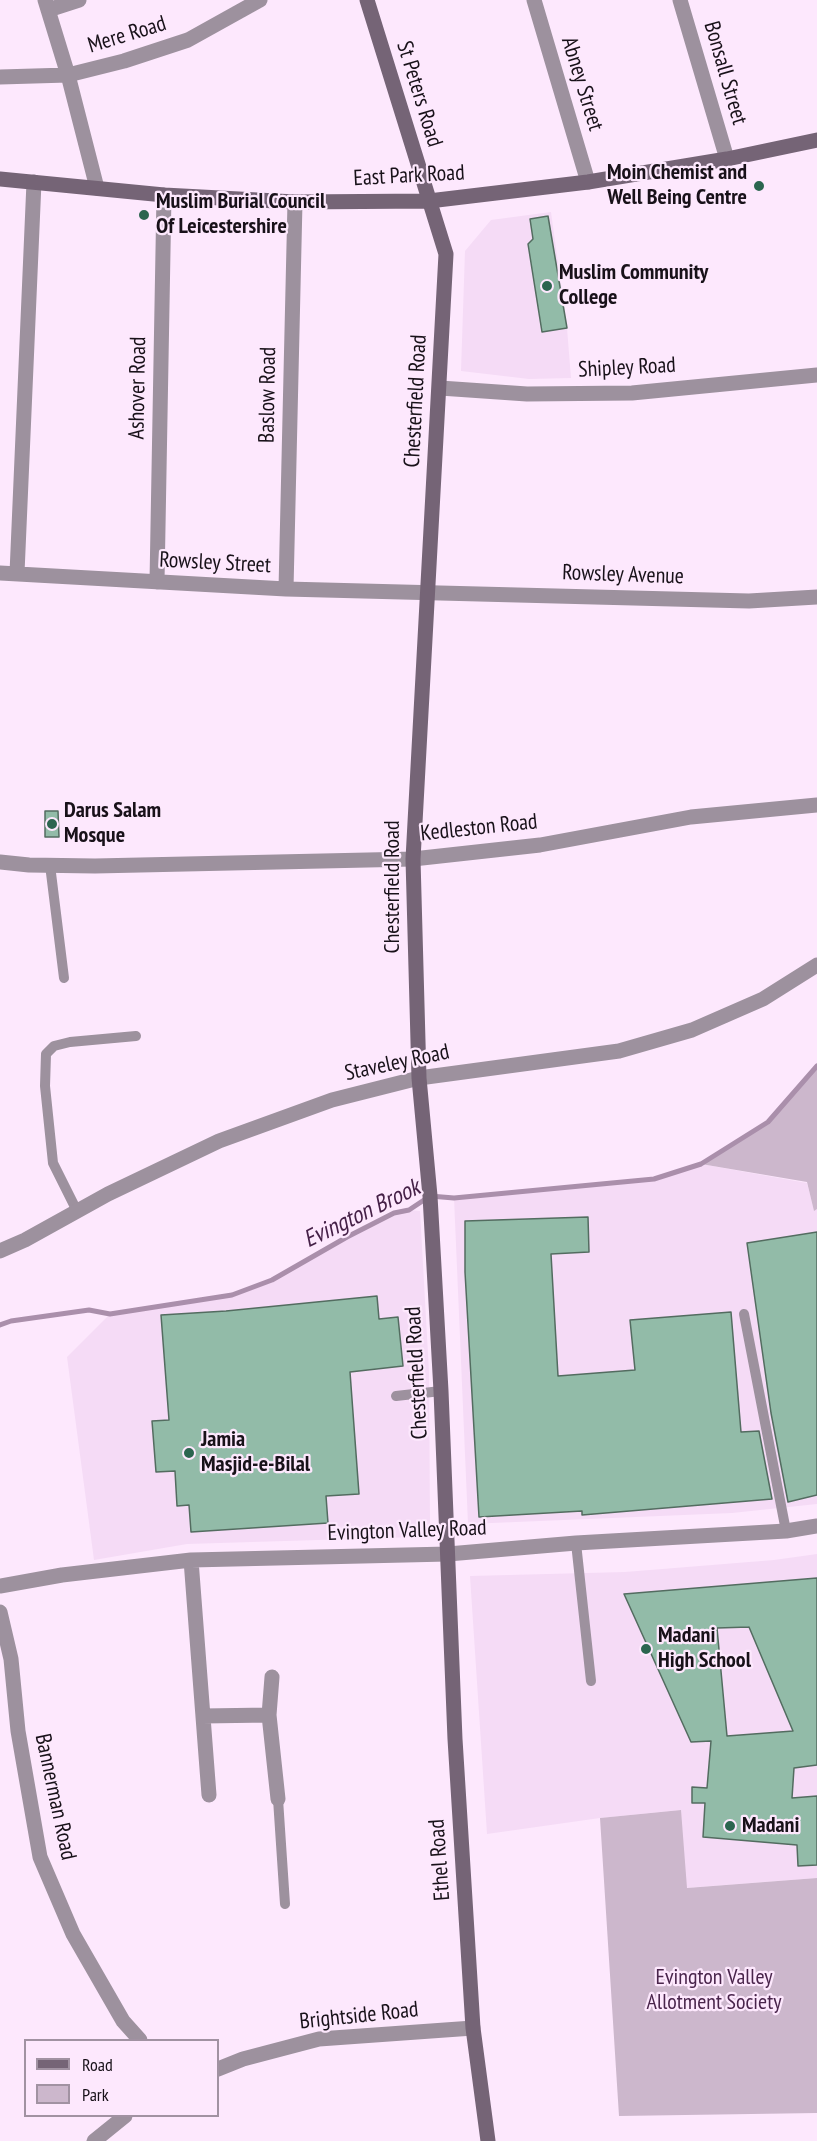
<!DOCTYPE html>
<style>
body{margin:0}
#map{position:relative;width:817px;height:2141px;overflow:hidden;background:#fde8fd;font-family:"PT Sans Narrow",sans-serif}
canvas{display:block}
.legend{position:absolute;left:24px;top:2039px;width:195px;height:78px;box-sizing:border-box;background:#fde8fd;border:2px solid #a192a2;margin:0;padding:8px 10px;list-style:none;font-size:18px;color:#181119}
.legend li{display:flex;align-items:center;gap:12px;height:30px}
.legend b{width:30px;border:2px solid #a192a2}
</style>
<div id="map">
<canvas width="817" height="2141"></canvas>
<ul class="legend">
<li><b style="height:8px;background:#756476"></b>Road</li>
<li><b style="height:16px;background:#ccb7cc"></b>Park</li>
</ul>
</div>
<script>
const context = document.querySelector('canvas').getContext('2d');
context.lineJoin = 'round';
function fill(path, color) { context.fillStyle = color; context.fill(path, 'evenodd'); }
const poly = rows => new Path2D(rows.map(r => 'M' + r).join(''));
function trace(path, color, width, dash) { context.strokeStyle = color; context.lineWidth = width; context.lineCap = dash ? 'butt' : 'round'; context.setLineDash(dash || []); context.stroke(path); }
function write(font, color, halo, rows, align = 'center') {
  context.font = font + ' "PT Sans Narrow",sans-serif'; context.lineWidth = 4.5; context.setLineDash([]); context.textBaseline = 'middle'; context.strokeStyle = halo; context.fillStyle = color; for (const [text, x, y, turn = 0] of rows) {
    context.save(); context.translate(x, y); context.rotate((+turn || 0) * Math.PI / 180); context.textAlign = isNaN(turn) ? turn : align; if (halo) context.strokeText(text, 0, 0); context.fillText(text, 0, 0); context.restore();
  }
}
fill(poly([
 [551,212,567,328,571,378,529,379,461,371,465,251,491,220],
 [701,1164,807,1183,814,1210,817,1209,817,1504,732,1513,468,1524,454,1198,654,1179],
 [409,1210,420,1211,429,1372,430,1525,416,1537,187,1544,94,1560,67,1357,110,1314,232,1295,272,1280,347,1237,394,1213],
 [817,1554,817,1878,686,1888,680,1810,600,1818,487,1834,470,1576,625,1572,774,1560]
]), '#f5dbf6');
fill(poly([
 [817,1066,817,1209,814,1211,807,1182,701,1164,768,1122],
 [681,1810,687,1888,817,1878,817,2113,619,2116,600,1818]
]), '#ccb7cc');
trace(poly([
 [0,1325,11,1321,89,1310,110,1314,232,1295,272,1280,347,1237,394,1213,409,1210,430,1196,454,1198,654,1179,701,1164,768,1122,817,1066]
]), '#aa8fab', 5);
const building = poly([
 [548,216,567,328,542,332,528,244,533,239,530,219,548,216],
 [45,811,58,811,59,837,45,837,45,811],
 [588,1217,589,1252,551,1254,558,1376,635,1370,630,1320,731,1312,741,1432,759,1431,772,1499,582,1515,582,1511,479,1517,465,1272,465,1221,588,1217],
 [817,1232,817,1495,788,1502,771,1413,747,1243,817,1232],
 [377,1296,379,1319,398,1317,403,1366,350,1372,359,1494,326,1496,328,1523,191,1532,189,1505,177,1506,175,1471,156,1472,152,1421,169,1420,161,1315,226,1311,377,1296],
 [817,1578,817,1765,794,1768,792,1798,817,1796,817,1865,798,1866,797,1845,703,1837,705,1803,692,1803,692,1787,707,1788,711,1741,691,1742,624,1594,817,1578],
 [749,1627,793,1731,727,1736,717,1628,749,1627]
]);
fill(building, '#92bba8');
trace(building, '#536c60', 1.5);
trace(poly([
 [50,865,64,978],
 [77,1211,53,1163,45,1086,46,1054,54,1046,70,1042,136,1036],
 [744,1314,786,1531],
 [396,1396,441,1391],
 [576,1543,591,1681],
 [278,1799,285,1904]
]), '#9d919e', 10);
trace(poly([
 [45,0,68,75,97,188],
 [534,0,588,182],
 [680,0,727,159],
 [48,10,79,0],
 [0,77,68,75,124,61,188,40,260,0],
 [440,388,527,394,632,393,817,375],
 [0,573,286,589,749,601,817,597],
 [17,573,34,182],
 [157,582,164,195],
 [286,589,295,202],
 [0,862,29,865,95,866,413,859,540,845,691,817,817,805],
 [0,1251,25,1240,108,1194,219,1141,332,1100,419,1078,619,1051,692,1030,763,999,817,965],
 [191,1560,209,1795],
 [0,1586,62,1575,191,1560,448,1554,576,1543,786,1531,817,1526],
 [0,1612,11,1659,18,1731,40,1857,73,1934,123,2021,140,2040],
 [272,1677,269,1715,278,1799],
 [203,1716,269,1715],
 [218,2069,243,2059,319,2039,473,2028],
 [94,2141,125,2116]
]), '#9d919e', 15);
trace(poly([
 [367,0,446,254,413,859,419,1078,430,1196,441,1391,455,1739,473,2028,488,2141],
 [0,179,164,195,295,202,429,201,588,182,727,159,817,140]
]), '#756476', 15);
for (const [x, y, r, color] of [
 [759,186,6,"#2b654f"],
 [144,215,6,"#2b654f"],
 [547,286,6,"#2b654f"],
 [52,824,6,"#2b654f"],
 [189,1453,6,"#2b654f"],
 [646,1649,6,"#2b654f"],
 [730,1826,6,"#2b654f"]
]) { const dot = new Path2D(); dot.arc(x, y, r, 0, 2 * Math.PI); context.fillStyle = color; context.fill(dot); trace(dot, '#fde8fd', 2); }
write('22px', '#181119', '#fde8fd', [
 ["Mere Road",127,35,-17],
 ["Bonsall Street",725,73,74],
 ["Abney Street",582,84,73],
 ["St Peters Road",419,94,73],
 ["East Park Road",409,176,-3],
 ["Shipley Road",627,368,-3],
 ["Ashover Road",138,388,-89],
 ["Baslow Road",268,395,-89],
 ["Chesterfield Road",416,401,-87],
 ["Rowsley Street",215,563,3],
 ["Rowsley Avenue",623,575,2],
 ["Kedleston Road",479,828,-6],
 ["Chesterfield Road",393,887,-90],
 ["Staveley Road",397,1063,-12],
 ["Chesterfield Road",417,1373,-93],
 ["Evington Valley Road",407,1531,-2],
 ["Bannerman Road",55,1797,78],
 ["Ethel Road",440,1860,-94],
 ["Brightside Road",359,2016,-6]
]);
write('bold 22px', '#181119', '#fde8fd', [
 ["Moin Chemist and",747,173,"right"],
 ["Well Being Centre",747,198,"right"],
 ["Muslim Burial Council",156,202],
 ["Of Leicestershire",156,227],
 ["Muslim Community",559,273],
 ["College",559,298],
 ["Darus Salam",64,811],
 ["Mosque",64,836],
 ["Jamia",201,1440],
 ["Masjid-e-Bilal",201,1465],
 ["Madani",658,1636],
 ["High School",658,1661],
 ["Madani",742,1826]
], 'left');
write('22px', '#49244b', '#fde8fd', [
 ["Evington Valley",714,1978],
 ["Allotment Society",714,2003]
]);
write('italic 24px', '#452047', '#fde8fd', [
 ["Evington Brook",362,1214,-26]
]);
</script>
